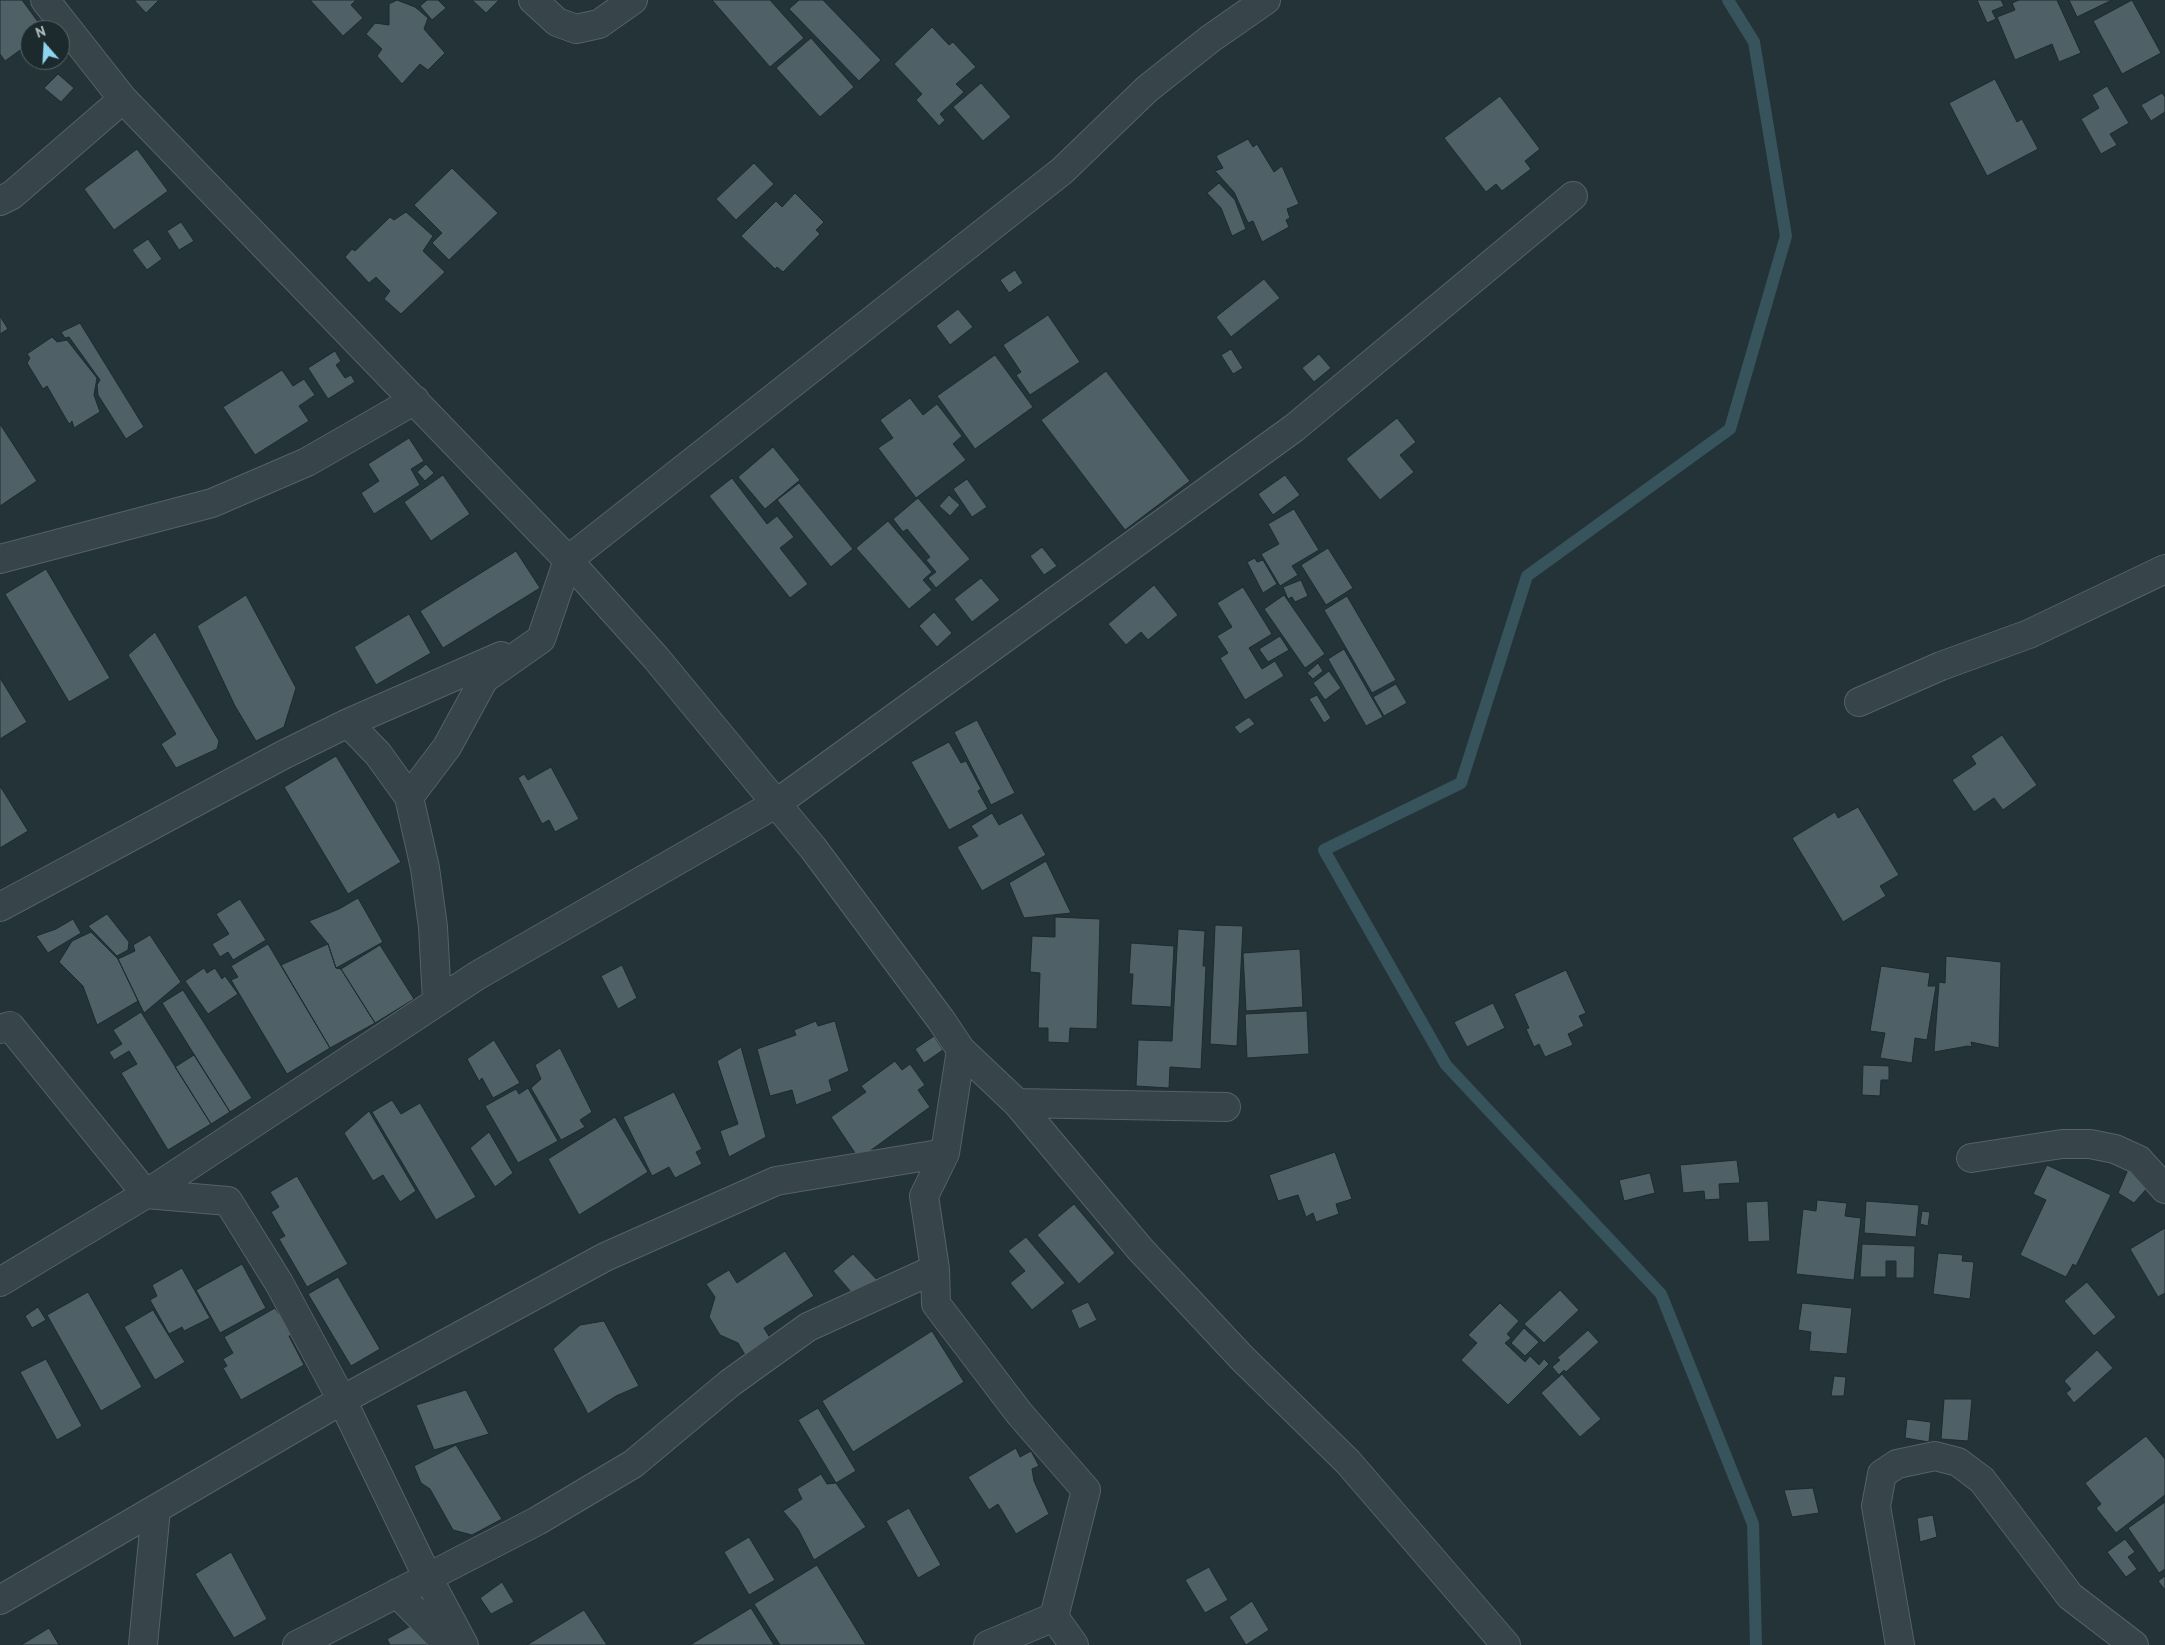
<!DOCTYPE html>
<style>
body{margin:0}
#map{position:relative;width:2165px;height:1645px;overflow:hidden;background:#243338;font-family:"PT Sans",sans-serif}
canvas{display:block}
.north{position:absolute;left:20px;top:20px;width:50px;height:50px;box-sizing:border-box;background:#1c292d;border:1px solid #586569;border-radius:50%;rotate:341deg;font-size:14px;font-weight:700;line-height:20px;text-align:center;color:#b2c0c4}
.north::after{content:'';display:block;margin:auto;width:18px;height:22px;background:#8dd4ee;clip-path:polygon(50% 0,100% 100%,50% 72%,0 100%)}
</style>
<div id="map">
<canvas width="2165" height="1645"></canvas>
<div class="north">N</div>
</div>
<script>
const context = document.querySelector('canvas').getContext('2d');
context.lineJoin = 'round';
const poly = rows => new Path2D(rows.map(r => 'M' + r).join(''));
function trace(path, color, width, dash) { context.strokeStyle = color; context.lineWidth = width; context.lineCap = dash ? 'butt' : 'round'; context.setLineDash(dash || []); context.stroke(path); }
function fill(path, color) { context.fillStyle = color; context.fill(path, 'evenodd'); }
trace(poly([
 [1728,0,1754,42,1786,236,1730,429,1527,576,1461,783,1324,850,1446,1065,1661,1294,1753,1524,1756,1645]
]), '#37535c', 12);
const building = poly([
 [0,0,22,0,44,30,30,30,30,43,5,61,0,54,0,0],
 [134,0,159,0,146,13,134,0],
 [310,0,356,0,351,5,363,18,343,36,310,0],
 [397,0,415,7,428,18,424,29,445,53,428,70,420,64,402,84,377,56,382,49,366,34,375,23,389,25,389,4,397,0],
 [427,0,438,0,446,8,432,20,420,6,427,0],
 [472,0,499,0,486,13,472,0],
 [712,0,770,0,804,38,770,67,712,0],
 [799,0,823,0,881,60,859,81,789,9,799,0],
 [1977,0,2001,0,2004,6,1992,11,1996,19,1987,23,1977,0],
 [2019,0,2057,0,2081,53,2059,62,2052,44,2015,60,1997,17,2015,10,2012,3,2019,0],
 [2069,0,2112,0,2077,17,2069,0],
 [2132,0,2161,53,2122,74,2093,21,2132,0],
 [932,27,949,45,953,42,976,67,956,84,964,92,940,114,945,120,939,126,916,100,922,94,894,64,932,27],
 [811,38,854,87,820,117,776,68,811,38],
 [58,74,74,88,61,102,44,88,58,74],
 [1995,79,2017,122,2022,119,2038,149,1987,176,1949,103,1995,79],
 [981,83,1011,117,983,141,953,107,981,83],
 [2107,86,2129,123,2110,134,2117,145,2101,154,2081,119,2099,108,2092,95,2107,86],
 [2162,93,2165,97,2165,112,2151,121,2141,105,2162,93],
 [1500,96,1540,149,1525,161,1531,169,1502,191,1496,184,1486,192,1444,138,1500,96],
 [1248,139,1253,147,1257,144,1274,172,1282,166,1299,204,1287,209,1290,218,1286,220,1289,227,1262,242,1253,221,1248,223,1234,192,1215,171,1223,168,1216,156,1248,139],
 [137,149,168,191,114,230,84,189,137,149],
 [754,163,774,184,736,220,716,199,754,163],
 [452,168,498,213,449,260,432,243,442,233,414,205,452,168],
 [1219,183,1235,200,1246,229,1232,236,1221,208,1207,193,1219,183],
 [795,193,824,222,816,230,820,234,783,272,777,267,775,269,741,236,776,201,782,207,795,193],
 [406,212,433,236,423,251,445,272,401,314,384,299,390,291,376,277,369,283,345,257,352,249,355,251,390,217,394,220,406,212],
 [181,222,194,241,179,250,167,231,181,222],
 [148,239,162,259,147,270,132,250,148,239],
 [1015,270,1023,283,1009,293,1000,280,1015,270],
 [1264,279,1280,298,1231,337,1216,317,1264,279],
 [958,309,973,327,950,345,936,326,958,309],
 [1048,315,1080,362,1030,395,1016,375,1021,372,1003,345,1048,315],
 [0,316,8,329,0,334,0,316],
 [80,323,144,427,126,439,98,395,97,385,100,380,69,337,65,338,61,332,80,323],
 [52,337,57,342,67,340,97,378,94,395,100,412,74,428,72,421,69,424,47,386,43,389,27,363,30,358,27,354,52,337],
 [1231,349,1243,368,1233,374,1221,355,1231,349],
 [335,351,341,361,336,365,345,378,351,375,355,382,328,399,308,368,335,351],
 [1319,354,1331,368,1314,382,1302,368,1319,354],
 [995,355,1033,407,975,449,937,396,995,355],
 [282,370,293,386,304,379,315,395,299,406,309,421,255,455,223,407,282,370],
 [1106,371,1190,481,1125,530,1041,420,1106,371],
 [910,398,923,415,937,404,962,436,953,444,966,460,916,498,878,448,893,438,880,420,910,398],
 [1397,418,1416,442,1400,455,1414,472,1380,500,1346,459,1397,418],
 [0,424,37,481,0,506,0,424],
 [409,438,424,461,411,469,420,485,374,514,361,493,379,481,368,464,409,438],
 [773,447,800,480,765,509,738,477,773,447],
 [426,464,434,473,425,481,417,472,426,464],
 [443,475,470,514,431,541,404,502,443,475],
 [1285,475,1300,495,1273,515,1258,494,1285,475],
 [732,478,767,524,777,516,794,537,780,548,808,584,790,598,709,496,732,478],
 [967,479,987,507,972,517,953,489,967,479],
 [799,483,853,549,831,567,777,500,799,483],
 [949,495,960,505,950,516,939,506,949,495],
 [918,498,970,559,936,588,928,578,936,572,926,560,930,557,907,529,903,532,893,519,918,498],
 [1294,509,1319,550,1292,566,1298,575,1280,586,1261,554,1279,544,1268,524,1294,509],
 [888,521,932,572,923,580,932,590,909,609,856,548,888,521],
 [1042,547,1057,566,1044,575,1030,556,1042,547],
 [1328,548,1353,588,1326,605,1301,565,1328,548],
 [516,551,540,588,443,648,420,611,516,551],
 [1255,558,1257,562,1263,560,1277,584,1263,593,1247,562,1255,558],
 [46,569,110,678,69,702,5,594,46,569],
 [981,578,1000,600,972,622,954,599,981,578],
 [1301,580,1308,596,1295,602,1292,597,1288,599,1283,587,1301,580],
 [1154,585,1178,615,1148,640,1141,632,1126,645,1108,624,1154,585],
 [1243,587,1272,634,1249,648,1262,669,1275,661,1284,676,1245,700,1220,658,1228,653,1217,636,1232,627,1217,603,1243,587],
 [246,595,296,688,284,727,256,741,235,706,197,626,246,595],
 [1284,595,1325,654,1305,668,1264,609,1284,595],
 [1347,596,1396,680,1372,693,1324,610,1347,596],
 [934,612,952,633,937,647,919,626,934,612],
 [409,614,431,653,376,685,354,647,409,614],
 [155,632,219,741,217,749,176,768,161,744,176,734,128,655,155,632],
 [1280,636,1289,650,1268,662,1259,649,1280,636],
 [1344,649,1383,717,1366,726,1328,659,1344,649],
 [1318,663,1323,671,1313,679,1307,673,1318,663],
 [1329,671,1341,688,1325,700,1313,683,1329,671],
 [0,678,27,722,0,739,0,678],
 [1396,684,1407,703,1384,716,1373,697,1396,684],
 [1317,695,1331,718,1324,723,1309,699,1317,695],
 [1249,717,1255,724,1240,734,1234,727,1249,717],
 [977,720,1015,793,991,805,954,732,977,720],
 [2002,735,2037,785,2003,810,1994,798,1974,812,1952,780,1976,764,1971,756,2002,735],
 [949,742,961,763,966,761,981,789,978,791,988,809,949,830,911,762,949,742],
 [336,756,401,862,348,894,284,787,336,756],
 [551,767,579,819,555,832,549,820,542,824,518,778,524,774,528,780,551,767],
 [0,786,28,831,0,848,0,786],
 [1858,807,1899,875,1880,886,1886,896,1843,922,1792,838,1835,812,1838,818,1858,807],
 [992,813,999,825,1022,813,1046,855,982,891,957,847,978,836,971,826,992,813],
 [1046,861,1071,913,1024,918,1009,883,1046,861],
 [358,898,383,942,336,968,328,944,309,921,339,909,358,898],
 [240,899,266,940,233,960,228,952,220,957,212,944,229,934,216,914,240,899],
 [107,914,129,942,128,950,117,956,88,926,107,914],
 [1055,917,1100,919,1097,1029,1070,1028,1069,1043,1048,1042,1048,1028,1038,1028,1040,973,1030,972,1032,936,1055,937,1055,917],
 [73,919,81,933,48,953,36,936,56,929,73,919],
 [1215,925,1243,926,1237,1046,1210,1044,1215,925],
 [1178,929,1205,931,1203,966,1206,966,1201,1069,1170,1067,1169,1088,1136,1086,1138,1040,1172,1041,1178,929],
 [91,932,118,959,138,1001,97,1025,83,986,59,962,72,941,91,932],
 [150,935,181,982,144,1013,118,959,135,951,133,945,150,935],
 [1131,943,1174,946,1171,1007,1131,1005,1133,974,1129,974,1131,943],
 [268,944,330,1048,287,1074,231,980,238,977,231,966,268,944],
 [328,944,336,968,341,969,375,1023,330,1048,281,965,328,944],
 [380,945,414,999,375,1023,341,969,380,945],
 [1300,949,1303,1007,1246,1011,1243,953,1300,949],
 [1946,956,2001,962,1999,1048,1971,1042,1972,1047,1968,1046,1934,1052,1939,982,1945,983,1946,956],
 [622,965,637,998,618,1009,601,976,622,965],
 [1881,966,1930,973,1928,986,1936,986,1927,1040,1915,1038,1912,1063,1880,1058,1885,1033,1870,1031,1881,966],
 [204,968,207,973,215,968,222,979,225,976,238,994,208,1014,185,981,204,968],
 [1566,970,1586,1013,1579,1016,1584,1026,1568,1034,1573,1045,1545,1057,1539,1044,1534,1047,1526,1029,1529,1028,1514,994,1566,970],
 [183,990,252,1098,230,1112,162,1003,183,990],
 [1493,1003,1505,1028,1467,1047,1454,1022,1493,1003],
 [1307,1011,1309,1054,1247,1058,1245,1014,1307,1011],
 [141,1012,211,1124,168,1150,121,1073,137,1064,129,1051,114,1060,109,1052,122,1044,113,1030,141,1012],
 [816,1021,818,1026,835,1021,849,1071,829,1080,832,1091,796,1105,792,1090,770,1096,757,1049,796,1035,794,1030,816,1021],
 [934,1036,943,1050,924,1063,915,1049,934,1036],
 [494,1040,520,1083,493,1098,482,1078,479,1081,467,1059,494,1040],
 [741,1047,766,1137,729,1157,720,1131,738,1124,717,1061,741,1047],
 [560,1048,592,1112,580,1120,585,1127,561,1140,531,1088,541,1079,535,1065,560,1048],
 [194,1055,230,1112,211,1124,175,1067,194,1055],
 [895,1061,902,1070,910,1064,925,1085,918,1090,930,1107,859,1159,831,1117,866,1092,861,1086,895,1061],
 [1863,1065,1889,1066,1889,1080,1881,1080,1880,1096,1862,1095,1863,1065],
 [528,1088,558,1141,518,1163,485,1106,516,1089,519,1094,528,1088],
 [674,1092,702,1149,696,1152,702,1164,675,1178,669,1167,652,1176,623,1117,674,1092],
 [392,1100,401,1114,420,1103,476,1197,436,1220,372,1112,392,1100],
 [369,1111,416,1191,400,1202,383,1175,373,1181,344,1133,369,1111],
 [615,1117,648,1172,579,1215,548,1159,615,1117],
 [489,1132,513,1173,495,1187,470,1148,489,1132],
 [1335,1152,1352,1199,1336,1204,1339,1214,1316,1222,1313,1213,1306,1217,1298,1195,1278,1201,1269,1175,1335,1152],
 [1737,1160,1740,1183,1719,1184,1720,1199,1705,1200,1704,1191,1683,1193,1680,1165,1737,1160],
 [2047,1165,2111,1195,2076,1266,2073,1264,2066,1277,2020,1255,2046,1200,2033,1194,2047,1165],
 [2130,1165,2149,1186,2134,1203,2118,1193,2130,1165],
 [1650,1173,1655,1193,1624,1201,1619,1180,1650,1173],
 [297,1176,348,1264,307,1287,279,1239,285,1236,271,1212,279,1207,270,1192,297,1176],
 [1817,1200,1847,1203,1845,1216,1861,1218,1854,1280,1796,1274,1803,1209,1816,1211,1817,1200],
 [1768,1201,1770,1241,1748,1242,1746,1202,1768,1201],
 [1866,1201,1919,1205,1916,1237,1864,1233,1866,1201],
 [1074,1204,1115,1253,1079,1284,1037,1235,1074,1204],
 [1922,1211,1930,1212,1928,1226,1920,1224,1922,1211],
 [2165,1228,2165,1293,2158,1297,2130,1249,2165,1228],
 [1026,1237,1065,1283,1032,1310,1010,1283,1025,1271,1008,1251,1026,1237],
 [1862,1244,1915,1246,1914,1278,1896,1278,1896,1261,1886,1261,1886,1277,1860,1277,1862,1244],
 [785,1251,814,1296,764,1328,770,1338,747,1358,738,1343,720,1335,709,1317,715,1297,706,1284,729,1270,737,1283,785,1251],
 [1938,1253,1963,1255,1962,1261,1974,1262,1970,1299,1933,1294,1938,1253],
 [853,1254,879,1282,857,1299,833,1271,853,1254],
 [242,1264,266,1308,220,1333,196,1290,242,1264],
 [182,1268,210,1318,184,1331,182,1327,169,1334,150,1300,157,1296,152,1285,182,1268],
 [338,1277,380,1349,351,1366,308,1294,338,1277],
 [2087,1282,2116,1317,2094,1336,2064,1301,2087,1282],
 [1560,1290,1579,1310,1544,1343,1524,1324,1560,1290],
 [88,1292,142,1387,101,1411,47,1315,88,1292],
 [1088,1302,1097,1320,1079,1329,1071,1310,1088,1302],
 [1500,1303,1519,1321,1507,1334,1511,1338,1505,1343,1525,1362,1530,1356,1539,1365,1544,1359,1549,1364,1508,1405,1461,1360,1477,1343,1468,1335,1500,1303],
 [1802,1303,1852,1308,1847,1354,1809,1351,1811,1332,1798,1330,1802,1303],
 [38,1307,46,1320,32,1328,25,1316,38,1307],
 [275,1308,279,1314,288,1310,299,1331,289,1336,304,1365,241,1400,223,1368,227,1366,223,1359,233,1353,224,1337,275,1308],
 [153,1310,185,1362,155,1380,124,1327,153,1310],
 [604,1321,639,1386,616,1396,588,1414,553,1349,580,1325,604,1321],
 [1524,1328,1539,1342,1525,1356,1511,1343,1524,1328],
 [1588,1330,1599,1342,1566,1372,1564,1370,1559,1375,1552,1367,1560,1360,1557,1358,1588,1330],
 [932,1331,964,1382,853,1452,822,1401,932,1331],
 [2097,1350,2113,1368,2074,1403,2066,1393,2071,1389,2064,1381,2097,1350],
 [46,1359,82,1426,57,1440,20,1372,46,1359],
 [1562,1374,1601,1419,1580,1437,1541,1393,1562,1374],
 [1834,1376,1846,1377,1844,1396,1831,1396,1834,1376],
 [466,1390,489,1434,434,1450,416,1405,466,1390],
 [1944,1399,1972,1399,1968,1441,1941,1439,1944,1399],
 [818,1408,856,1471,836,1483,798,1420,818,1408],
 [1907,1419,1931,1422,1929,1442,1905,1438,1907,1419],
 [2146,1436,2165,1459,2165,1495,2116,1533,2096,1508,2101,1504,2085,1483,2146,1436],
 [456,1445,502,1519,472,1535,453,1530,430,1489,421,1483,414,1466,456,1445],
 [1016,1448,1020,1457,1031,1451,1039,1466,1032,1469,1034,1481,1049,1514,1016,1534,998,1504,989,1510,968,1477,1016,1448],
 [821,1474,827,1484,836,1483,866,1527,814,1560,798,1529,783,1511,802,1499,797,1489,821,1474],
 [1813,1488,1819,1513,1792,1517,1784,1490,1813,1488],
 [2165,1502,2165,1569,2159,1573,2128,1528,2165,1502],
 [909,1508,941,1565,918,1578,886,1521,909,1508],
 [1933,1515,1937,1537,1920,1542,1917,1518,1933,1515],
 [749,1537,775,1580,749,1595,724,1552,749,1537],
 [2125,1539,2135,1552,2128,1557,2137,1569,2126,1577,2107,1552,2125,1539],
 [231,1552,267,1619,234,1638,195,1574,231,1552],
 [817,1565,866,1645,780,1645,754,1604,817,1565],
 [1209,1567,1228,1600,1205,1613,1185,1580,1209,1567],
 [2165,1576,2165,1590,2158,1581,2165,1576],
 [502,1582,514,1602,491,1614,480,1598,502,1582],
 [1252,1601,1269,1630,1246,1645,1229,1617,1252,1601],
 [751,1608,774,1645,690,1645,751,1608],
 [584,1610,607,1645,527,1645,584,1610],
 [418,1622,430,1645,390,1645,387,1639,418,1622],
 [49,1628,59,1645,21,1645,49,1628]
]);
fill(building, '#4f6166');
trace(building, '#1e2b2f', 1);
const minor = poly([
 [45,0,123,99,568,560,1062,171,1147,89,1210,39,1266,0],
 [533,0,557,22,576,29,599,24,633,0],
 [0,201,12,195,123,99],
 [0,559,212,503,307,462,415,400],
 [1859,702,1941,666,2029,634,2165,569],
 [348,723,378,754,409,797],
 [0,907,283,755,348,723,501,656],
 [437,1001,433,927,425,868,409,797,447,747,484,679,541,639,568,560,656,658,813,848,941,1020,961,1050,1017,1103,1140,1249,1242,1358,1348,1462,1506,1645],
 [0,1029,10,1026,146,1194,228,1201,279,1283,342,1400,427,1576,464,1645],
 [1017,1103,1226,1107],
 [945,1153,924,1196,935,1269,936,1304,1019,1413,1086,1490,1054,1617,1074,1645],
 [1971,1158,2062,1144,2090,1144,2115,1149,2139,1160,2165,1189],
 [0,1282,146,1194,478,975,777,803,1294,428,1573,196],
 [397,1593,448,1645],
 [0,1600,342,1400,605,1257,776,1181,945,1153,961,1050],
 [143,1645,156,1509],
 [297,1645,537,1521,633,1464,730,1383,808,1327,935,1269],
 [988,1645,1054,1617],
 [1900,1645,1876,1506,1882,1474,1897,1464,1935,1456,1958,1462,1982,1480,2070,1596,2134,1645]
]);
trace(minor, '#556266', 30);
trace(minor, '#374449', 28);
</script>
